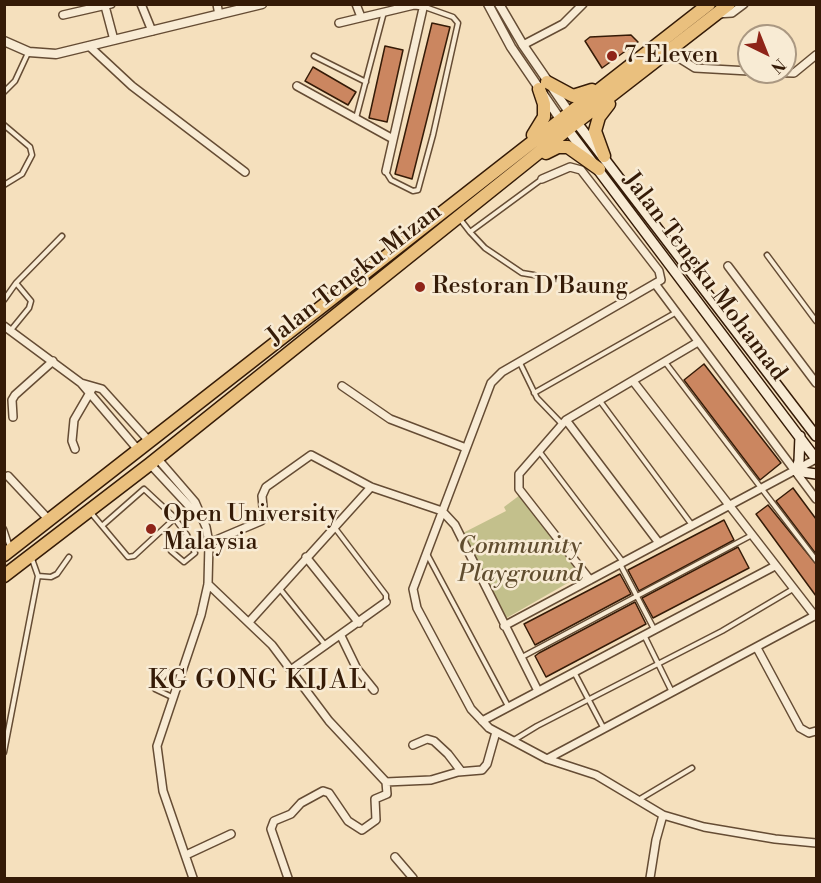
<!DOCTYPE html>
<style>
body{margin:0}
#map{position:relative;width:821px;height:883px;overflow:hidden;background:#f5e0bd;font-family:"Libre Bodoni",serif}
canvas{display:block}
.frame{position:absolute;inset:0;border:6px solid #351b07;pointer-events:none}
.north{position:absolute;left:737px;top:24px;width:60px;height:60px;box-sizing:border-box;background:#f8ebd4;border:2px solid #aa9882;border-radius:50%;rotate:137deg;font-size:16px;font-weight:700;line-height:24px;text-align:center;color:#351b07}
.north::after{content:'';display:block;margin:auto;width:21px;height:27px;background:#8f2418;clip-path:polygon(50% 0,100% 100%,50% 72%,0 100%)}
</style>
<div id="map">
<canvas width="821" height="883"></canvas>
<div class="frame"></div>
<div class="north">N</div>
</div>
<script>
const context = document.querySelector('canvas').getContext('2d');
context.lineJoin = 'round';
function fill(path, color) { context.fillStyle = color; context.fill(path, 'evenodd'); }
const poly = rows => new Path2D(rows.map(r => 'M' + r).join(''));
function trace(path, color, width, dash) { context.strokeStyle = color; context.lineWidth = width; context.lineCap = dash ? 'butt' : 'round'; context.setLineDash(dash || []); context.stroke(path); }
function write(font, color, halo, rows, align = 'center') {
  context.font = font + ' "Libre Bodoni",serif'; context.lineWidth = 5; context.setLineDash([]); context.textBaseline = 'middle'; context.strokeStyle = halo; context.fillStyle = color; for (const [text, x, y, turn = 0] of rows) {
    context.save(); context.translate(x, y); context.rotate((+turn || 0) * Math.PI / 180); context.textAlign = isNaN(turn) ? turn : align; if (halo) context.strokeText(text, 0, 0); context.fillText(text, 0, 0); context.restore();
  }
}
fill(poly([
 [520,495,580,571,580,576,503,620,461,534,506,511,504,507]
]), '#c3c08c');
const building = poly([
 [432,23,450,27,412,179,395,174,432,23],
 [631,35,638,42,602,68,585,41,590,37,631,35],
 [385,46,403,50,387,122,369,118,385,46],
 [313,67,356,92,348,105,305,81,313,67],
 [704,364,781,463,760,480,684,380,704,364],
 [793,488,816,519,816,554,776,501,793,488],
 [768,505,816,564,816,596,756,514,768,505],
 [724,520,734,540,639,591,628,570,724,520],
 [738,547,749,568,653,618,642,598,738,547],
 [620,574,631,594,535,645,524,624,620,574],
 [635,602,646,624,546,677,535,656,539,653,635,602]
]);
fill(building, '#cb8660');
trace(building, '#351b07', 1.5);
const service = poly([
 [314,56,366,82],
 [4,92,15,81,28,53],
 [356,118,384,12],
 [4,125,30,147,32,155,22,174,4,185],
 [386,172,391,180,413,191,418,190,433,135,458,23,453,17,425,7],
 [460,219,470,232,542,179],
 [470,232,485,248,522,273,534,275],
 [767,255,816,321],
 [16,283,62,236],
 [4,300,16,283,31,301,29,308,11,330],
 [665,362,816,560],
 [520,363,537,398,562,424],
 [534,393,675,313],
 [600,401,692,525],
 [539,451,623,562],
 [92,514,128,557,134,556,174,519],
 [103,525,144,489,172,515,187,535,195,553,184,562,171,551,187,535],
 [335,528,386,595,386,601],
 [4,529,10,547],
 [427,554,508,706],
 [620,564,654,629],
 [38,576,51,577,57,574,69,557],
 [280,589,326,646],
 [644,635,672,692],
 [522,657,752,535],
 [574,672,604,729],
 [172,697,155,689,166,673,181,672],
 [514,740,537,726,722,631,793,589],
 [4,752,38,576,32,559],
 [640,799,692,768]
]);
const minor = poly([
 [141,4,152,31],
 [217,4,219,15],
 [356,4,361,17],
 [105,6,114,40],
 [717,14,732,13,744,4],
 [63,15,111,4],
 [339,23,414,5,424,6],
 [523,45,563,24,583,4],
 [89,46,132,86,245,172],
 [673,49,679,58,695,68,749,71],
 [759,72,794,73,816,55],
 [297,86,393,139],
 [386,171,424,4],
 [542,179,570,167,581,170,659,271,661,280,502,372,491,383,413,589,417,608,471,709,489,728,547,759,816,615],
 [728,266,816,383],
 [656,285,816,499],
 [4,326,81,383,139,451],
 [633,381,815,616],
 [81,383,102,389,150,442],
 [342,386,390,419,466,448],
 [13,417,12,400,15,395,53,361],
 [566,420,659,543],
 [75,449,72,441,74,420,92,389],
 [157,458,195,502,206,527,209,543,208,584,201,615,157,746,163,791,193,878],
 [150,464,190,507,196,509],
 [8,476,50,521],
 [209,543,261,521,264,518,262,496,266,487,311,455,371,487,442,511,455,525,538,691],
 [306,557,359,623],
 [590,580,519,489,519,474,566,420,698,342],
 [208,584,272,645,329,721,386,782,387,794,375,799,376,820,362,830,348,821,329,793,323,791,301,803,291,814,274,821,271,829,288,878],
 [249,622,371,487],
 [504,626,816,459],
 [341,636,357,669,374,690],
 [757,648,800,728,809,733,816,731],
 [292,669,386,602],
 [482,721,775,566],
 [413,745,427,739,434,741,448,754,461,771],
 [547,759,596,775,663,815],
 [386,782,431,780,458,772,482,770,487,764,496,732],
 [186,855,231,834],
 [395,857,413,878],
 [650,878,656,840,663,815,704,827,775,839,816,843]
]);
const tertiary = poly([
 [488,4,511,47,560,119],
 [499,4,523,45,569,112],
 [4,41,29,52,56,54,262,4]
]);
const secondary = poly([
 [574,119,816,436],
 [565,126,816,459],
 [800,436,799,461,796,471,816,474]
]);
const trunk = poly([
 [547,82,573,96,592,90],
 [533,135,544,117,544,104,539,89],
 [546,153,558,147,568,147,599,169],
 [604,156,595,131,599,117,609,104],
 [4,555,709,4],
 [4,576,150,464,568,129,729,4]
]);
trace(service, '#654c34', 7);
trace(minor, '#654c34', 10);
trace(tertiary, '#654c34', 11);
trace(secondary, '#351b07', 12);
trace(trunk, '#351b07', 15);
trace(service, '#f8ebd4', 4);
trace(minor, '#f8ebd4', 7);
trace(tertiary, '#f8ebd4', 8);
trace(secondary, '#f8ebd4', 9);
trace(trunk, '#eac07e', 12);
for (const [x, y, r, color] of [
 [612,56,6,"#8f2418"],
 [420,287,6,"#8f2418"],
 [151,529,6,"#8f2418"]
]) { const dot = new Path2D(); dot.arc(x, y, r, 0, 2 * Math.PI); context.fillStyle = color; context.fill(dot); trace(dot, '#f8ebd4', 2); }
write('24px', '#351b07', '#f8ebd4', [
 ["7-Eleven",624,56],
 ["Restoran D'Baung",432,287],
 ["Open University",163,515],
 ["Malaysia",163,543]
], 'left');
write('24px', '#351b07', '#f8ebd4', [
 ["Jalan Tengku Mizan",355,275,-38],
 ["Jalan Tengku Mohamad",704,277,53]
]);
write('italic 24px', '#604d2f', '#f8ebd4', [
 ["Community",520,547],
 ["Playground",520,575]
]);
context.letterSpacing = '1.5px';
write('26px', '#351b07', '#f8ebd4', [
 ["KG GONG KIJAL",258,682]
]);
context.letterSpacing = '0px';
</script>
